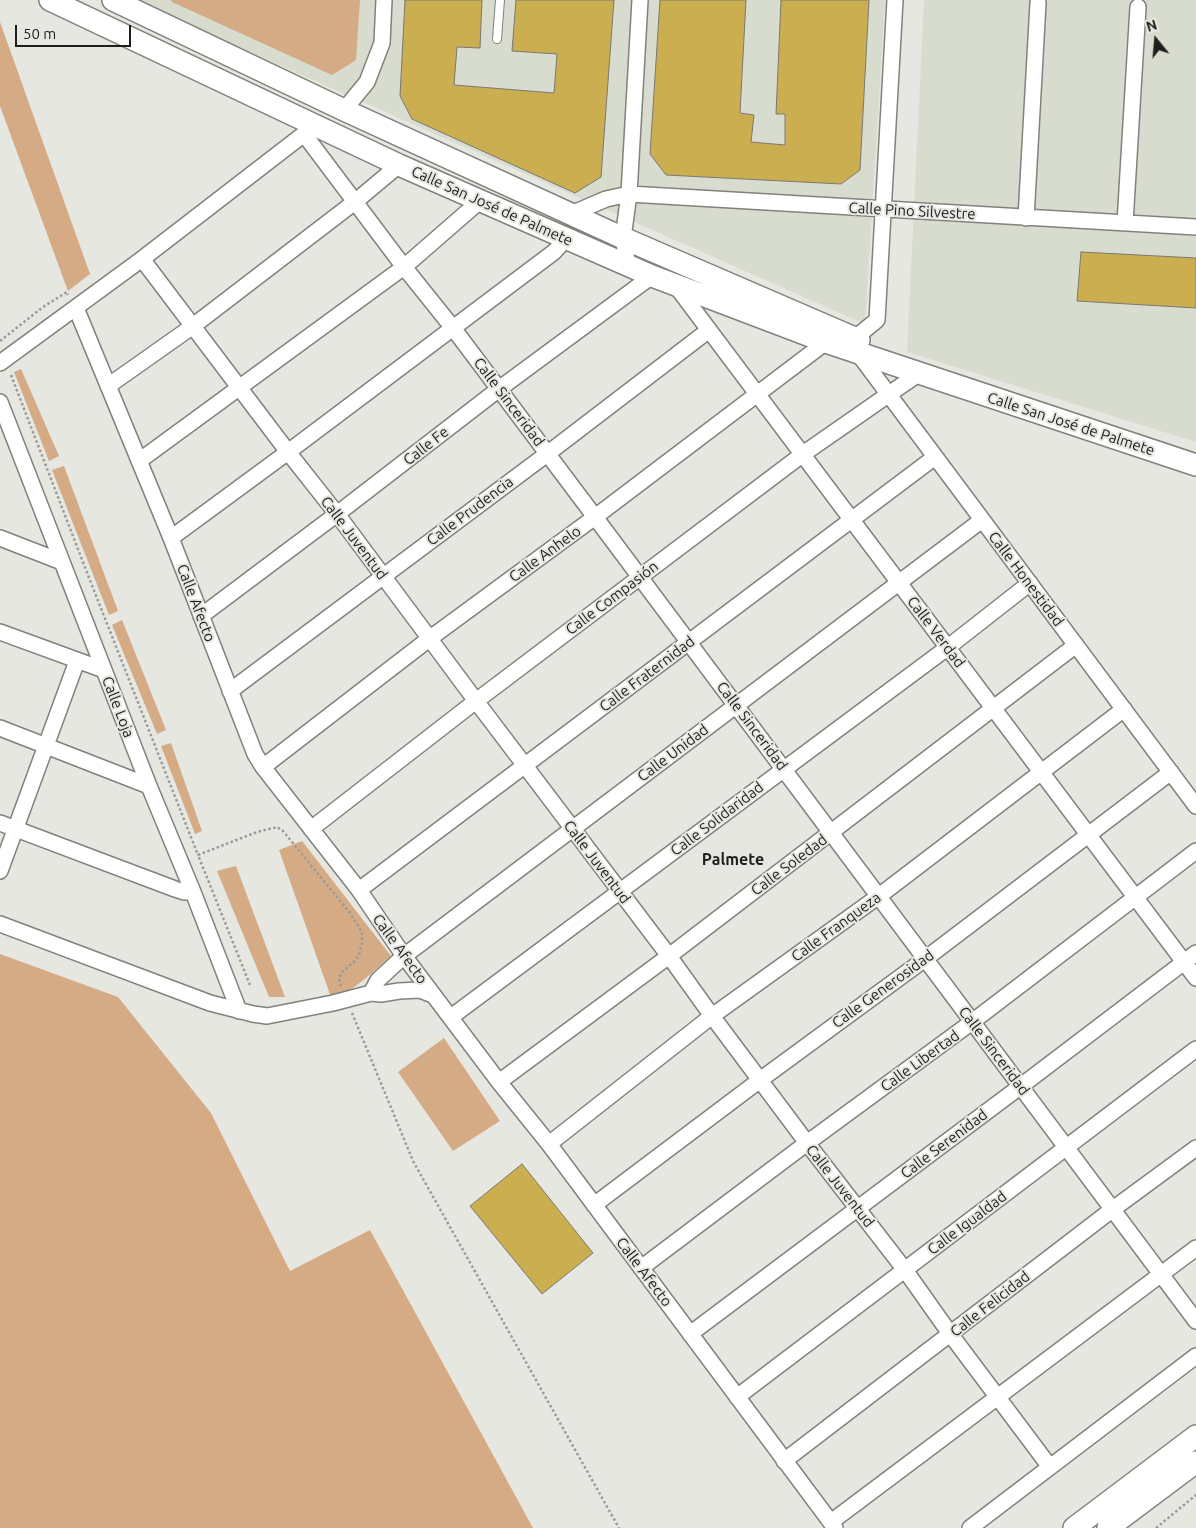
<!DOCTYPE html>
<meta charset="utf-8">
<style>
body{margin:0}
#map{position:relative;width:1196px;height:1528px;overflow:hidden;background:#e5e7e0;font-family:Ubuntu,sans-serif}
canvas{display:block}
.north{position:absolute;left:1131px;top:15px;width:50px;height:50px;-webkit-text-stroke:4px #e5e7e0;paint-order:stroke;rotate:343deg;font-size:14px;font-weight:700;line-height:20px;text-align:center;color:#1e1f1c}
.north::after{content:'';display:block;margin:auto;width:18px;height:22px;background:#1e1f1c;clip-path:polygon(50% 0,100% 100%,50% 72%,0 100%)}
.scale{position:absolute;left:15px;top:25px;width:116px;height:22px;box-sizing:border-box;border:2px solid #1e1f1c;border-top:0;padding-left:6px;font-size:15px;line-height:18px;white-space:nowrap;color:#1e1f1c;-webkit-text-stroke:4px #e5e7e0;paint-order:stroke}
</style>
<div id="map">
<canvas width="1196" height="1528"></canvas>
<div class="north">N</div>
<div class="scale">50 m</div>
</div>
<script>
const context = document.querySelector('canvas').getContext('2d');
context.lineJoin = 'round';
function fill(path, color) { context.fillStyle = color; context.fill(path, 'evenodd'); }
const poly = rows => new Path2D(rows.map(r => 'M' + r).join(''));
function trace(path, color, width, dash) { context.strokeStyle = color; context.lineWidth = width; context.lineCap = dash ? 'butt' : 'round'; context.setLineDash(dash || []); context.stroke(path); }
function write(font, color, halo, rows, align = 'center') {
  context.font = font + ' Ubuntu,sans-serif'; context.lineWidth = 4; context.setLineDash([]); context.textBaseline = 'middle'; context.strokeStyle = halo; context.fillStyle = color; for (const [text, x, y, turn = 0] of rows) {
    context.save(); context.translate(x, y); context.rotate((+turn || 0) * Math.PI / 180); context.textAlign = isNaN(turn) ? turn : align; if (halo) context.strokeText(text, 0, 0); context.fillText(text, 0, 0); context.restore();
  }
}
fill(poly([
 [132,0,885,0,865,324,322,84],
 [924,0,1196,0,1196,442,907,352]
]), '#d8dcce');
fill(poly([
 [171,0,360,0,356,60,332,75,172,2],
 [0,22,90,274,68,291,0,106],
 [21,369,59,456,49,461,14,372],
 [64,466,118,611,109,615,52,470],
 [122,620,166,730,157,734,112,625],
 [171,743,202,831,195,834,161,746],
 [302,841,391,956,366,978,333,1003,279,850],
 [236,866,285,997,269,997,217,871],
 [0,954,118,997,211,1113,290,1271,370,1230,533,1528,0,1528],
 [444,1038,500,1121,453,1151,398,1072]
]), '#d4ab84');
const building = poly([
 [405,0,482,0,480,48,457,47,454,85,554,93,557,54,512,51,516,0,614,0,601,177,575,193,412,119,400,96,405,0],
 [660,0,746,0,740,113,754,115,751,142,785,145,785,114,776,114,781,0,869,0,860,170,841,184,666,175,650,154,660,0],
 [1081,252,1196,258,1196,308,1077,301,1081,252],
 [522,1164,593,1253,542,1294,470,1206,522,1164]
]);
fill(building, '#cbae50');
trace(building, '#7a7872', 1);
const lane = poly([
 [497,39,500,0]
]);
const street = poly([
 [895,0,877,320,855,338,857,352,1196,806],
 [344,110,367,82,382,43,384,0],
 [304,134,404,267,453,328,595,517,1196,1321],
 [571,214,606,199,629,194,1196,227],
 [1026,218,1038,3],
 [1125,223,1138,7],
 [142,259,288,452,337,514,476,701,669,956,712,1016,807,1143,905,1270,951,1335,1050,1467],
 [628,266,623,238,629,194,640,0],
 [676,286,1196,978],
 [76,308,171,538,255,754,263,767,359,890,404,956,499,1082,549,1144,835,1528],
 [0,363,142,259,304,134,310,126],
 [108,386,193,326,356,201,399,165],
 [0,402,149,786,193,892,239,1011],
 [139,461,404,267,481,200],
 [0,538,62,562],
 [171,538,288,452,554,252,566,239],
 [201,616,337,514,499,389,652,276],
 [0,632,104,670],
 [230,691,547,454,709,330],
 [0,728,149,786],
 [263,767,429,639,595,517,826,342],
 [0,823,175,889,184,892,193,892],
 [311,829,476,701,803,454,918,374],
 [0,871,77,661],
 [359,890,935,457],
 [0,924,210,1003,253,1014,267,1016,333,1003,371,993,381,994,399,991,420,990,433,995],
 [371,993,378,980,404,956,982,520],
 [451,1017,947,648,1030,583],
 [499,1082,669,956,1076,645],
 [549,1144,712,1016,879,896,1124,709],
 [594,1205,760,1080,925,959,1171,772],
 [641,1268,807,1143,972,1022,1196,851],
 [690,1334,1021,1086,1196,953],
 [737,1397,1196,1049],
 [784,1461,1113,1209,1196,1148],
 [831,1522,1196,1248],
 [970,1528,1196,1356]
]);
const secondary = poly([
 [50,0,399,165,652,276,826,342,1196,465],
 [113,0,344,110,623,238,859,340],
 [1074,1528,1196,1436],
 [1108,1528,1196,1462]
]);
trace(lane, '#81827c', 10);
trace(street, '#81827c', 18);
trace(secondary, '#81827c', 24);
trace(poly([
 [0,341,43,307,67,292,68,295],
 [11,375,91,583,198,855],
 [250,985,198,855,257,832,277,827,283,831,350,913,362,932,362,943,359,955,356,960,342,972,339,978,341,987],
 [352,1013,413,1161,619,1528],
 [1156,1528,1196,1495]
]), '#9a9b96', 2.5, [2.5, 2.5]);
trace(lane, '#fff', 8);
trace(street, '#fff', 15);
trace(secondary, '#fff', 21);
write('15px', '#1e1f1c', '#e5e7e0', [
 ["Calle San José de Palmete",492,206,24],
 ["Calle Pino Silvestre",912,211,3],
 ["Calle Sinceridad",509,402,53],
 ["Calle San José de Palmete",1071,424,18],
 ["Calle Fe",426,446,-38],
 ["Calle Prudencia",470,511,-37],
 ["Calle Juventud",354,538,53],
 ["Calle Anhelo",545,554,-36],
 ["Calle Honestidad",1026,579,53],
 ["Calle Compasión",612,598,-37],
 ["Calle Afecto",196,603,69],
 ["Calle Verdad",936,632,53],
 ["Calle Fraternidad",647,674,-37],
 ["Calle Loja",118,707,69],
 ["Calle Sinceridad",752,726,53],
 ["Calle Unidad",673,753,-37],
 ["Calle Solidaridad",717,819,-37],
 ["Calle Juventud",597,862,53],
 ["Calle Soledad",789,865,-37],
 ["Calle Franqueza",836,927,-36],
 ["Calle Afecto",400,949,54],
 ["Calle Generosidad",883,989,-36],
 ["Calle Sinceridad",994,1051,53],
 ["Calle Libertad",920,1061,-36],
 ["Calle Serenidad",944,1144,-37],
 ["Calle Juventud",840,1186,52],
 ["Calle Igualdad",967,1223,-37],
 ["Calle Afecto",644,1272,53],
 ["Calle Felicidad",990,1304,-38]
]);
write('bold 16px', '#1e1f1c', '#e5e7e0', [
 ["Palmete",733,860]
]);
</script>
